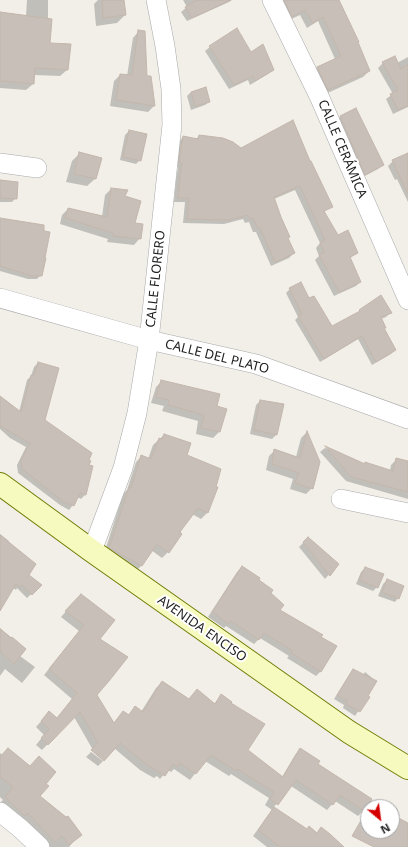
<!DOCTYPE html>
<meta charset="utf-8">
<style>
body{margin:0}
#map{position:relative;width:408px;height:847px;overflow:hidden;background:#f2efe9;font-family:"Noto Sans",sans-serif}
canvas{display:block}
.north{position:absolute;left:360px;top:799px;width:40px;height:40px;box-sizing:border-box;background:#fff;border:1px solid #a7a7a7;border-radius:50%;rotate:151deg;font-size:11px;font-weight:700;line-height:16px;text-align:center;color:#222}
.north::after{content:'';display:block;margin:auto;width:14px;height:18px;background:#d40000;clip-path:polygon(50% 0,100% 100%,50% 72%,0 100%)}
</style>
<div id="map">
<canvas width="408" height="847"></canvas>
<div class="north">N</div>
</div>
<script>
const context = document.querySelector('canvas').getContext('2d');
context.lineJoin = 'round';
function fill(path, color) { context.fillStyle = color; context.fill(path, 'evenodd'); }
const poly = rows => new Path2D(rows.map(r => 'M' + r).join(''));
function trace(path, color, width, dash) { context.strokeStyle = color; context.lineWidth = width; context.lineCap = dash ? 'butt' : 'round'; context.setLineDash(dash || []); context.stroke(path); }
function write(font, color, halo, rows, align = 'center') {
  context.font = font + ' "Noto Sans",sans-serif'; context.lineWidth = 4; context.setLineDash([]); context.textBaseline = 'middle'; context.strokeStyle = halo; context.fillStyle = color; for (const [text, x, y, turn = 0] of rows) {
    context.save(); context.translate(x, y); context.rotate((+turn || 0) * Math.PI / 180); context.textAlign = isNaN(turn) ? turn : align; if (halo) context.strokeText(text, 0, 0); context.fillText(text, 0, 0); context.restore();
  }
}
fill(poly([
 [27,0,48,0,48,44,67,70,60,76,34,75,33,84,26,90,0,88,0,13,26,16],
 [98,0,123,0,125,15,117,23,96,26,94,4],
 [183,0,232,0,229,2,187,21,181,12,187,7],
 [276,0,339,0,369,71,363,77,323,95,312,73,317,67,335,59,318,21,307,28,300,15,287,21],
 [139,31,147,77,154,106,148,112,110,106,114,81,120,75,127,76,133,38],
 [210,47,251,53,273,69,268,74,250,85,248,80,229,89,205,51],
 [408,57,408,107,393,114,386,99,393,94,378,68,383,63,397,63],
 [191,92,209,102,205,105,191,110,187,96],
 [356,109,382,165,378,169,361,178,336,121,340,117],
 [129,131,140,160,136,164,120,160,125,135],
 [199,136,241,149,310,163,332,206,324,212,337,236,357,253,349,259,360,282,356,286,334,296,315,260,319,256,316,248,320,243,295,190,274,199,287,239,294,253,289,258,271,266,256,232,253,232,249,222,245,223,243,219,224,224,183,223,185,202,174,202,176,180,178,167,175,167,179,142,183,137,196,139],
 [80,153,96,178,87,186,66,182,72,161],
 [408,154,408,202,397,179,395,180,388,166,393,161],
 [0,180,16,198,12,202,0,202],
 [111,189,124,197,140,238,134,245,107,242,108,239,60,224,62,215,68,209,102,217,105,195],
 [0,219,42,232,41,275,37,279,28,279,0,271],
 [290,289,309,299,332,327,357,314,360,311,390,313,386,317,381,319,383,328,395,350,391,354,372,365,358,339,320,362,295,320,298,317,286,293],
 [38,363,44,420,88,460,85,495,81,499,77,497,73,505,69,510,60,505,18,473,17,465,26,447,10,438,0,429,0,398,19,412,27,380,31,376,34,367],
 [162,381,216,407,226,410,219,432,213,438,196,434,198,421,162,411,164,406,151,403,156,387],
 [260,401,276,435,272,439,250,434,256,405],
 [307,432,312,488,306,494,290,489,293,479,266,470,269,456,275,450,296,457,301,438],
 [164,435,215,487,207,513,201,519,192,514,179,533,168,552,162,558,151,550,141,566,135,572,104,554,123,494,127,490,136,462,142,456,148,459,153,445],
 [325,448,364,464,365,463,390,471,391,465,396,460,408,463,408,499,346,481,320,452],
 [0,534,9,541,7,543,27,575,41,585,27,598,17,588,16,590,13,588,0,609],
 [308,538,338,564,325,579,299,547],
 [242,567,257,580,269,593,279,610,320,638,321,671,316,676,287,658,289,656,260,638,254,644,226,626,224,628,208,617,237,572],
 [365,568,377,587,373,591,356,584,361,572],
 [387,580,398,598,395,602,378,596,383,584],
 [75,601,99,639,95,695,113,724,123,713,127,716,135,708,141,712,156,688,162,682,188,700,197,690,214,704,221,696,230,704,247,751,282,777,295,755,300,749,364,810,358,816,335,801,327,810,291,786,273,808,307,830,329,847,267,847,253,836,272,810,265,805,269,798,231,774,229,776,205,761,190,780,174,769,171,772,168,770,160,779,157,776,154,778,140,770,114,748,93,750,74,717,42,750,36,745,44,735,36,727,43,719,56,719,72,699,44,675,79,631,61,617],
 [0,628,25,649,20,656,35,667,22,683,5,669,0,676],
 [353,670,363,675,365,672,376,681,366,696,368,697,355,716,343,708,344,705,334,699,350,674],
 [91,752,103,761,98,766,86,757],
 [0,753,45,784,39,796,75,840,69,847,48,847,0,803,3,800,0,797]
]), '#0003');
const building = poly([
 [102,0,124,0,126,15,103,18,102,0],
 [197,0,231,0,192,18,185,7,197,0],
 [284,0,339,0,359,42,358,42,370,71,328,90,317,67,341,56,323,17,313,23,305,10,292,17,284,0],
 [0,12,52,19,50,43,71,44,68,70,35,68,34,84,0,81,0,12],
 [237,28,251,52,263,44,274,70,255,81,253,76,234,85,209,46,237,28],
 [138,30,145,31,147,76,151,76,155,106,116,100,120,74,132,75,138,30],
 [395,56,401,69,408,64,408,107,407,106,398,110,390,94,398,90,382,62,395,56],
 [206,87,210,102,195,106,191,92,206,87],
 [356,108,384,165,365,175,340,116,356,108],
 [293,120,310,161,311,161,333,207,324,211,338,235,348,230,358,253,350,257,361,282,339,292,319,255,324,252,320,243,325,240,300,186,274,197,281,217,290,237,288,238,295,253,275,262,260,228,257,227,253,218,250,220,248,215,229,220,187,219,189,198,178,198,180,175,182,163,179,162,183,136,198,139,199,135,223,138,233,142,241,148,293,120],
 [129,130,147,134,141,161,123,157,129,130],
 [79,152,102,158,96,179,74,174,79,152],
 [408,153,408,194,392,160,408,153],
 [0,180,18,182,17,199,0,198,0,180],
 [111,188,128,190,125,196,141,201,135,223,143,224,141,239,113,236,113,233,65,218,68,208,107,217,111,188],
 [0,218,44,225,44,231,50,232,45,258,46,258,42,276,32,276,0,266,0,218],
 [301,282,309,298,314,296,332,326,360,311,359,310,381,295,392,313,381,317,386,328,384,328,396,350,376,362,362,336,324,359,298,316,302,314,289,288,301,282],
 [38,362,59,368,45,420,92,453,89,460,91,461,89,465,93,466,86,495,80,493,74,506,64,502,22,469,21,460,30,443,0,426,0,396,21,412,31,375,34,376,38,362],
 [161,380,220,394,217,406,227,409,220,432,201,428,204,415,168,405,169,400,156,397,161,380],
 [260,400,284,404,277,435,254,430,260,400],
 [307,431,320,462,313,489,295,483,299,473,272,464,274,449,300,458,307,431],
 [164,434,191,443,187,455,221,469,216,487,218,487,208,513,198,508,180,532,182,534,169,553,157,544,142,566,109,548,129,487,131,488,141,455,151,459,159,438,162,439,164,434],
 [325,446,365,464,365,462,393,471,396,458,408,461,408,492,351,477,325,446],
 [0,535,36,564,29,575,42,585,32,595,22,585,20,587,16,584,0,611,0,535],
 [308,537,339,564,330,576,303,542,308,537],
 [242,566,260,578,259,580,273,590,271,593,284,605,280,610,323,635,321,637,337,646,321,672,291,653,293,651,264,633,259,640,231,621,229,624,212,612,242,566],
 [365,567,384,574,378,588,359,580,365,567],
 [387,579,404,586,399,599,382,592,387,579],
 [81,594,115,620,100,639,128,657,109,681,97,695,114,723,123,711,129,715,135,706,143,712,162,681,189,699,197,689,215,704,221,694,232,702,231,703,265,724,248,750,283,777,300,748,320,761,318,764,372,799,364,811,340,795,333,805,296,780,278,805,270,799,274,792,237,769,236,771,211,755,196,774,180,763,177,767,173,764,165,776,146,764,120,743,104,761,91,750,98,743,80,712,48,745,41,738,49,729,41,721,49,711,57,718,77,693,49,669,84,625,65,611,81,594],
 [0,629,11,638,12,637,26,649,14,664,0,651,0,629],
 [353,669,377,681,368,696,370,697,360,712,346,704,347,701,337,695,353,669],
 [8,748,30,766,39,756,56,772,46,784,49,786,40,796,66,817,68,816,82,835,69,845,62,836,55,842,28,813,25,816,5,797,13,787,0,777,0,757,8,748],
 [274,807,307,829,309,826,317,833,321,827,330,834,344,847,280,847,258,830,274,807],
 [366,812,368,813,368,831,392,831,393,815,408,823,408,847,374,847,352,836,366,812]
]);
fill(building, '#c7bfb8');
trace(building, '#c4b6ab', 1);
const street = poly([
 [272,0,319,96,408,300],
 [0,163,37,168],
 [0,298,149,340,256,364,408,419],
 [341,499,408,513],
 [92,551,123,468,137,413,149,340,172,125,171,89,165,46,156,0],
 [0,812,21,829,40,847]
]);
const secondary = poly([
 [0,484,92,551,349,732,408,768]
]);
trace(street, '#a9a9a9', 20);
trace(secondary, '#707d05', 24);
trace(street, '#fff', 19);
trace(secondary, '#f7fabf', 22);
write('13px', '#222', '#fff', [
 ["CALLE CERÁMICA",342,149,67],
 ["CALLE FLORERO",156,279,-84],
 ["CALLE DEL PLATO",217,357,14],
 ["AVENIDA ENCISO",202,629,35]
]);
</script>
